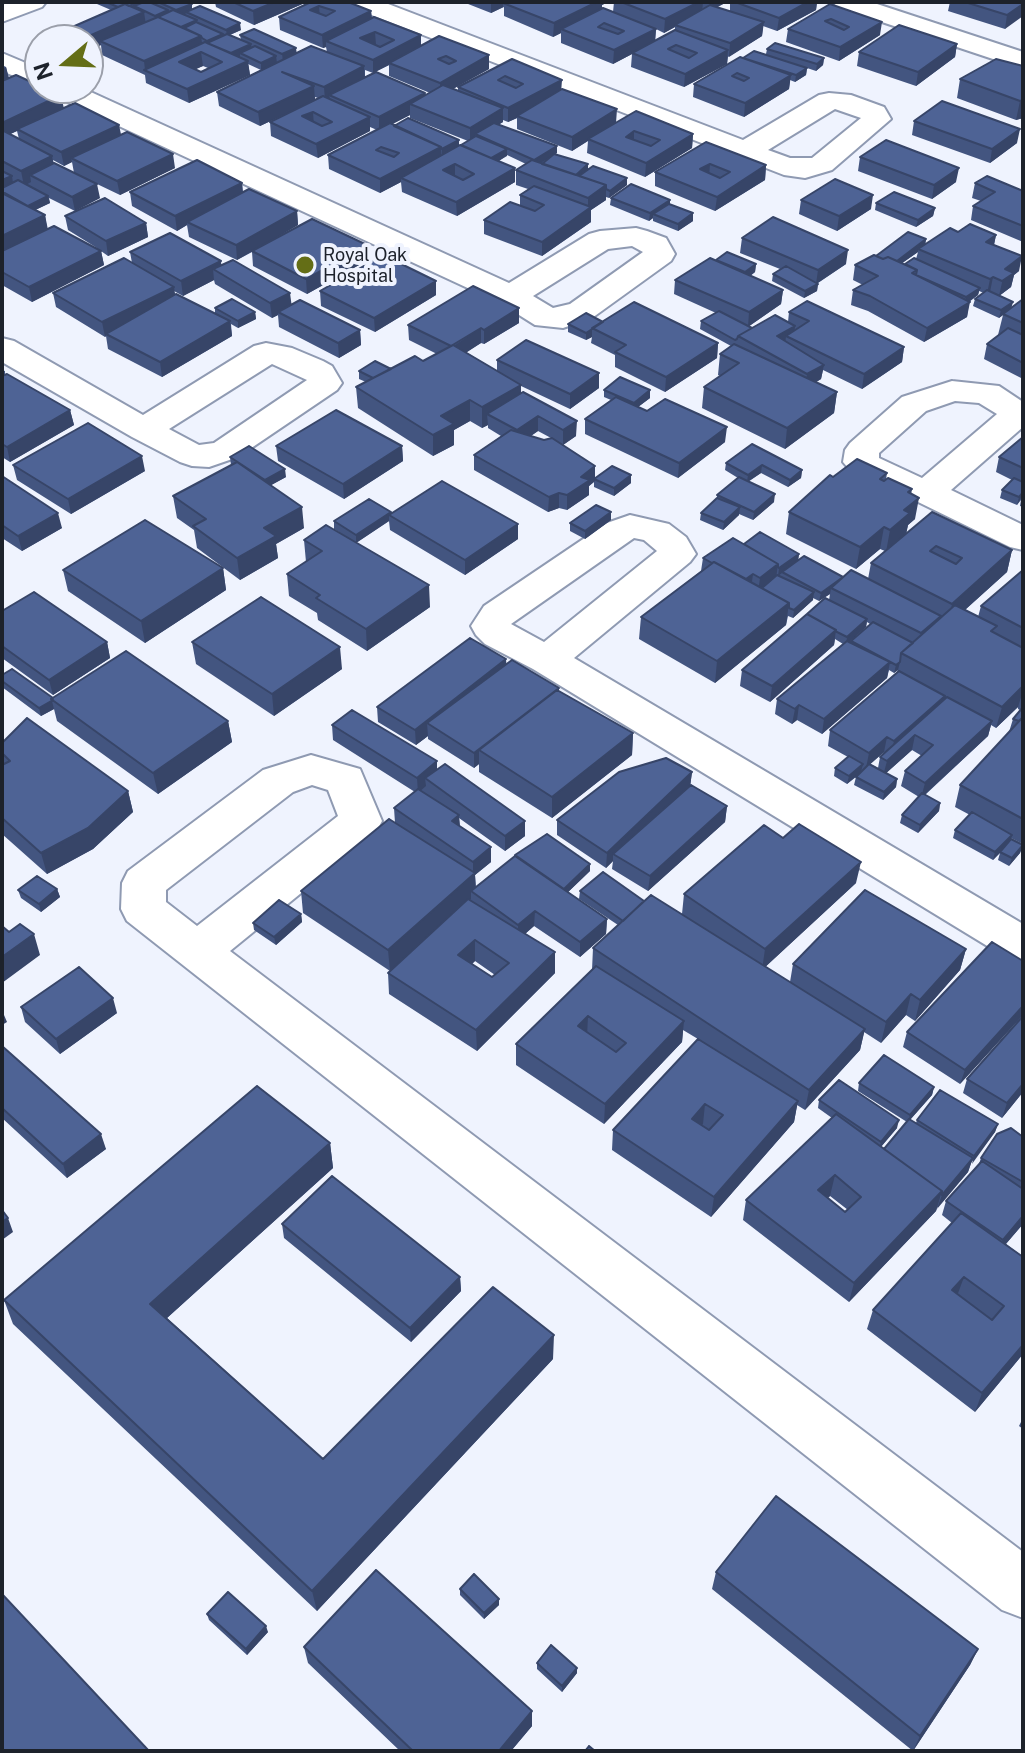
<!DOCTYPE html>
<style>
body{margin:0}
#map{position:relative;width:1025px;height:1753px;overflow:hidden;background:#eff3fe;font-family:"Public Sans",sans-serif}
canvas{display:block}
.frame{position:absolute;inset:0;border:4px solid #1d222b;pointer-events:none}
.north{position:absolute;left:24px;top:24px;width:80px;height:80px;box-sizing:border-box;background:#eff3fe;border:2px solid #9b9faa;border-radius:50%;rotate:251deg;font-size:22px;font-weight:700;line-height:32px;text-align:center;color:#1d222b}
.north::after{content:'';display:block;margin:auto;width:28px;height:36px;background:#646e16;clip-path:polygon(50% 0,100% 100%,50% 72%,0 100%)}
</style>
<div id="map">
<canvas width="1025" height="1753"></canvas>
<div class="frame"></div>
<div class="north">N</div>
</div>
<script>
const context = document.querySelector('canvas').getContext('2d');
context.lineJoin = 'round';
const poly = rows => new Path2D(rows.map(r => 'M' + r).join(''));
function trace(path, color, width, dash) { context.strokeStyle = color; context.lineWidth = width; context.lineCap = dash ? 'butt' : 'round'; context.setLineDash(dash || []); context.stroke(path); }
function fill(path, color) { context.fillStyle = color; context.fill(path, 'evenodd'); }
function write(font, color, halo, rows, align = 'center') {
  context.font = font + ' "Public Sans",sans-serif'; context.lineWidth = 8; context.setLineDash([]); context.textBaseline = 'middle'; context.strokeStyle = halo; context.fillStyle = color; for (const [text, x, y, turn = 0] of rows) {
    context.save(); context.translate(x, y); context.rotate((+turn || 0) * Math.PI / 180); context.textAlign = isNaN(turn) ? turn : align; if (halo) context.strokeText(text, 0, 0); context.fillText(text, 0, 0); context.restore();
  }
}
const minor = poly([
 [10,2,46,2,42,7,2,22,2,5,10,2],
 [347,2,383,2,743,140,819,95,829,93,851,95,884,107,891,119,832,170,805,178,784,175,351,7,347,2],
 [835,109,861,118,812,158,790,158,768,150,835,109],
 [833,2,871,2,1023,52,1023,69,837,7,833,2],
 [2,53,40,69,40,87,2,71,2,53],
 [46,88,82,88,509,283,589,234,600,231,636,228,647,231,666,238,675,254,671,261,592,318,563,328,535,325,500,303,50,94,46,88],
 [632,246,643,252,570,304,553,308,533,296,608,249,632,246],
 [2,338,14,341,143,415,254,346,266,343,292,348,323,361,332,366,342,383,337,390,238,457,209,467,192,466,180,462,132,437,2,362,2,338],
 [272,364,307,380,214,443,199,445,169,429,272,364],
 [952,381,999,386,1023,402,1023,427,951,490,1023,525,1023,550,1010,547,914,500,875,486,849,469,843,462,845,450,850,443,902,397,952,381],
 [955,401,979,403,997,414,922,478,879,458,879,453,926,411,955,401],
 [630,515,669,524,686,537,696,554,690,562,574,658,1023,924,1023,963,1007,958,533,669,485,644,476,635,471,626,484,606,607,523,630,515],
 [634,538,644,540,657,551,544,642,511,624,634,538],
 [311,755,360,769,382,821,376,832,230,951,1023,1552,1023,1618,1002,1610,127,921,121,909,122,883,128,871,263,770,311,755],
 [312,785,328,790,338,816,197,926,166,902,166,890,293,792,312,785]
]);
trace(minor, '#8f9ab2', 4);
fill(minor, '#fff');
fill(poly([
 [96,2,187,2,192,4,192,9,241,30,230,35,241,40,240,35,297,53,327,52,326,47,323,48,280,30,279,17,311,2,371,11,372,18,421,46,489,55,489,69,453,89,458,91,458,87,512,59,616,123,693,134,692,148,645,177,587,153,588,141,572,151,517,129,517,118,508,122,503,120,503,122,498,125,557,153,555,154,627,185,609,198,606,197,606,200,591,210,591,222,542,256,484,234,484,220,520,205,520,195,528,189,516,185,516,170,526,164,507,155,499,161,515,182,457,216,402,192,401,182,380,193,329,169,328,155,377,130,370,127,370,131,318,158,271,136,270,122,318,98,315,97,315,100,260,126,219,106,217,92,261,70,248,64,250,75,189,103,146,83,145,75,102,55,101,45,91,50,88,48,88,40,72,40,70,28,111,10,97,4],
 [389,65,389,76,430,93,425,95,425,93,365,78,365,70,373,73],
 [203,66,208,68,201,72,195,69],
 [410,115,410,118,468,141,459,146,459,140,392,124],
 [215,2,307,2,254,25,216,7],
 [463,2,608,2,602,5,602,9,613,12,614,2,727,2,717,7,730,11,730,2,817,2,816,10,777,31,763,26,762,36,728,57,727,64,684,87,631,67,632,54,613,64,561,43,561,33,553,37,504,16,504,7,491,13],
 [675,27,675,30,655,41,656,29,664,33],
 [950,2,1023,2,1005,29,948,11],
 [830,4,880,35,839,61,786,42,788,29],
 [957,44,955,57,916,86,857,66,859,52],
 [767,49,824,58,823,65,816,71,807,68,806,75,795,82,790,80,789,89,744,117,693,97,694,84,743,58,766,54],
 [2,65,6,67,9,78,63,108,121,135,175,168,120,195,74,173,72,162,64,166,53,160,54,164,100,198,75,211,49,198,50,203,35,210,45,215,47,229,97,248,68,230,65,216,146,223,148,237,108,256,101,251,104,265,32,302,2,285],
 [17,131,19,139,10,134],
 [1023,66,1023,118,1016,120,957,98,960,79],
 [914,121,1017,143,990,163,912,135],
 [706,142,766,165,765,180,715,211,655,186,655,172],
 [860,157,956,182,932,199,858,171],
 [242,183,243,192,297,211,298,225,262,246,367,245,368,260,307,294,253,266,252,252,237,260,189,237,187,225,177,231,132,206,130,192],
 [975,183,1023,191,1023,242,971,220,973,206,981,201,972,198],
 [611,198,670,200,670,204,693,221,678,231,653,221,653,218,649,221,610,205],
 [801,200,871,209,837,231,799,214],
 [876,203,935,208,933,216,916,227,875,210],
 [958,232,996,235,994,245,1019,271,1014,275,1011,287,999,296,1012,307,1023,299,1023,379,984,359,987,344,998,335,1003,315,999,318,973,306,975,299,984,293,979,291,978,295,969,302,967,317,924,342,868,311,851,305,853,290,863,285,853,280,855,265,876,256,926,239,925,245],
 [918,252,916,259,905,264,902,263],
 [742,238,846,264,818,283,817,291,804,298,772,281,773,274,780,269,740,253],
 [130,252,221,261,221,265,292,304,360,330,361,345,339,358,279,327,278,315,272,318,215,284,214,280,183,296,174,291,175,295,215,314,215,308,255,312,256,319,238,328,231,324,232,336,162,377,108,349,106,336,105,337,56,307,53,293,132,263],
 [716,260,756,264,755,272,750,276,783,290,781,304,749,326,752,328,788,322,789,312,904,347,902,362,862,389,823,370,821,379,816,382,837,392,834,413,785,449,702,408,704,387,720,376,718,375,720,354,731,346,700,329,701,321,716,313,674,294,675,280],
 [436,281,436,295,375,332,321,306,320,291],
 [603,322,718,343,717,358,665,392,615,367,615,355,591,343,592,337,586,340,568,332,568,324],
 [519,323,484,344,481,343,466,352,497,371,497,360,599,388,570,409,521,386,521,393,576,436,563,445,595,466,595,479,631,483,614,496,594,487,594,482,589,486,589,495,567,510,559,508,548,512,474,470,474,455,501,436,488,428,488,425,482,428,470,421,454,430,454,445,433,456,358,408,356,387,366,382,359,379,359,371,391,369,423,361,437,354,409,340,408,325],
 [538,431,551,438,544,440,531,436],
 [2,370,5,371,5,374,70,410,74,425,10,462,2,457],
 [604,390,650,390,650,398,638,407,725,442,678,478,585,434,585,419,611,400,604,397],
 [1023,437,1023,507,1020,506,1021,500,1017,505,1000,498,1002,490,1012,480,996,472,999,457],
 [752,444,802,470,801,478,788,487,761,473,748,482,774,502,753,520,739,514,739,515,723,530,700,520,701,513,717,498,717,495,738,478,725,470,726,463],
 [276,446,402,446,403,461,344,499,278,461],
 [230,457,286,477,271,485,304,528,276,544,278,558,240,580,197,548,194,530,177,518,173,496,231,465],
 [13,465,145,471,71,514,17,480],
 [887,473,886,480,911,494,915,519,908,525,906,533,1012,550,1007,572,965,610,978,617,981,606,1023,570,1023,844,1011,838,1011,839,1023,845,1020,853,1009,866,998,860,1000,853,993,860,953,838,955,830,970,815,955,807,960,785,1009,732,1013,719,1020,710,1018,709,1018,707,996,728,991,725,988,736,925,795,940,803,939,811,918,833,900,823,902,815,919,797,901,786,905,771,922,756,912,750,886,773,897,779,896,787,883,800,854,785,856,777,847,784,834,776,835,768,848,757,828,746,830,730,897,672,898,670,894,673,889,670,887,678,822,734,797,720,792,724,775,714,777,699,843,644,835,639,834,645,770,702,740,686,742,670,829,600,830,594,819,601,813,598,813,600,793,618,788,616,786,625,715,683,639,639,641,617,701,571,703,558,744,544,799,554,798,560,842,577,868,579,871,563,885,551,880,549,856,569,786,534,789,512,833,477],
 [867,622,870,624,851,641,850,643,849,642,866,627],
 [884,752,880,757,878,768,870,764],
 [2,476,62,528,22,551,2,538],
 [611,512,611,520,585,539,570,531,570,523],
 [391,514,518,539,465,575,390,530,389,521,356,543,334,529,334,521],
 [304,540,430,607,367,651,318,620,317,613,289,596,287,574,306,562],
 [223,568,226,590,145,643,68,591,63,570],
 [2,611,107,642,110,658,53,695,2,658],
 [192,642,342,669,274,716,196,664],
 [506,665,559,688,559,691,633,733,632,755,552,818,479,772,479,764,474,768,428,739,428,736,416,745,378,722,377,707],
 [2,675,53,698,228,721,232,742,158,794,57,721,54,709,41,716,2,687],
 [332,725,437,761,437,770,525,836,505,851,459,818,460,826,491,847,491,862,475,875,476,888,590,871,568,892,607,919,606,934,580,957,534,926,525,934,555,973,477,1051,389,994,388,973,390,971,303,913,301,891,395,823,394,808,415,792,333,740],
 [475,961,495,975,492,977,472,964],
 [2,743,128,791,133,812,93,849,47,874,2,834],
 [692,772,690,787,727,806,725,822,648,891,612,869,613,861,606,868,557,835,557,820],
 [856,883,765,967,790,982,793,964,966,949,960,970,915,1021,906,1015,881,1043,864,1032,860,1050,805,1110,797,1105,794,1122,711,1217,612,1150,613,1130,698,1039,683,1030,682,1042,604,1124,516,1065,516,1044,592,970,593,948,618,925,579,899,580,891,644,901,682,914,684,894],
 [57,889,60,897,41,912,21,898,18,890],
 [301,914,302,922,276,945,254,930,253,923],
 [21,1007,117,1013,60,1054,25,1022],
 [1023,1015,960,1084,903,1047,907,1032],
 [1023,1016,1023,1092,1002,1118,963,1093,967,1079],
 [2,1046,106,1149,67,1178,2,1118],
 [859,1083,934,1087,932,1095,910,1120,916,1123,917,1120,998,1124,995,1132,971,1163,968,1172,937,1208,936,1211,849,1302,743,1220,746,1200,832,1118,818,1108,819,1100,897,1128,881,1147,884,1149,907,1122,858,1091],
 [830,1196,848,1210,845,1212,828,1198],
 [1023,1137,1023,1224,1006,1244,1023,1257,1023,1354,975,1412,867,1329,873,1310,952,1223,942,1215,946,1201,979,1164,981,1158],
 [330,1143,333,1168,167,1318,323,1459,553,1359,317,1611,13,1324,4,1300],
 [282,1224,460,1277,461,1291,411,1342,284,1238],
 [1023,1418,1023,1429,1019,1426],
 [716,1572,978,1649,970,1665,913,1751,712,1589],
 [460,1589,499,1599,499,1605,484,1619,460,1595],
 [207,1614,268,1632,247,1655,209,1620],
 [304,1647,532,1726,511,1751,400,1751,308,1663],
 [537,1663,577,1673,562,1692,537,1669]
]), '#435580');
fill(poly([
 [275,2,307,2,254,25,253,11],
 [491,2,514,2,503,3,503,7,491,13],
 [597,2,608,2,602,5,602,13,561,29,561,33,553,37,554,23],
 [699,2,703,2,702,13,675,25,675,27,664,33,665,19],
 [710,2,727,2,710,11],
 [808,2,817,2,816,10,777,31,779,18],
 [192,4,192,11,177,17,176,10],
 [1023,4,1023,16,1005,29,1007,15],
 [319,6,320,19,310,10],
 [371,11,372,25,326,41,326,47,323,48,322,35],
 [144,12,146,25,100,41,101,45,91,50,89,36],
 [764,22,762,36,729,57,730,43],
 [882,22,880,35,839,61,840,47],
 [240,23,241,30,227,36,226,30],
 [656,29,655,42,613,64,614,50],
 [375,32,376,45,360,38],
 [421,35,421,48,389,63,389,65,373,73,373,60],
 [201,36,203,49,145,70,144,61],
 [251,44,252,51,240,53,240,57,228,62,227,55],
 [957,44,955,57,916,86,918,72],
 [296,48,297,55,283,61,282,54],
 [728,50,727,64,684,87,685,74],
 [201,52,203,66,181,76,179,62],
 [489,55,489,69,440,96,440,83],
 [276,56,277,63,261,70,261,63],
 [824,58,823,65,816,71,817,64],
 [248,61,250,75,189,103,187,89],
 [364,66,365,80,329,95,330,99,325,101,324,87],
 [6,67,9,80,2,83,2,69],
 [807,68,806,75,795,82,796,75],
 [791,75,789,89,744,117,745,103],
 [562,80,561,93,517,116,517,118,508,122,508,108],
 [314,86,315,100,260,126,258,112],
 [425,93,426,107,410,104,410,115,379,131,379,117],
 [61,95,64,109,2,138,2,123],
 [1023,100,1023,118,1016,120,1020,101],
 [503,108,503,122,480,136,475,134,475,138,470,142,470,128],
 [617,109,616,123,572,151,572,137],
 [313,112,314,126,302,116],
 [370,117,370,131,318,158,316,144],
 [119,125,122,139,71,158,72,162,64,166,61,152],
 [1020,129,1017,143,990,163,992,149],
 [634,131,634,145,626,137],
 [693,134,692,148,645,177,646,163],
 [459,140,459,147,442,156,442,149],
 [557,146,557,153,534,167,534,160],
 [441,147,442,161,401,178,401,182,380,193,380,179],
 [507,149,507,156,485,169,485,162],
 [173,154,175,168,120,195,117,181],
 [52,156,55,171,30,175,31,182,24,186,21,171],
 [455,164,455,179,443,170],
 [588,164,588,171,578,180,572,178],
 [710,164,709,178,700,169],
 [766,165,765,180,715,211,717,197],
 [515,168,515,182,457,216,456,202],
 [959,168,956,182,932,199,934,185],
 [12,176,13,183,2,188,2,180],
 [627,178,627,185,609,198,610,191],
 [242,183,243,198,187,222,187,225,177,231,175,216],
 [97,184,100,198,75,211,72,197],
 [606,185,606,200,591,210,591,222,542,256,542,242,588,209,588,198],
 [873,195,871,209,837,231,839,216],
 [48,196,50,203,29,213,28,206],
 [670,200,670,207,653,214,653,218,649,221,650,213],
 [935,208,933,216,916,227,918,220],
 [297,211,298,225,237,260,236,245],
 [693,213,693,221,678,231,678,224],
 [45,215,48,230,2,252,2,236],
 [146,223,148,237,108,256,106,241],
 [996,235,993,249,986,242],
 [926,239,925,246,918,249,918,252,891,271,892,264],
 [367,245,368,260,307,294,306,279],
 [848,250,846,264,816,284,818,270],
 [101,251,104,265,32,302,29,287],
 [1022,256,1019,271,1014,275,1011,287,999,296,1005,269],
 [221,261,222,275,213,269,214,280,183,296,181,281],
 [756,264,755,272,745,280,745,272],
 [993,277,990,292,987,294,990,279],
 [436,281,436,295,375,332,374,318],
 [818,284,817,291,804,298,805,291],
 [174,287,176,301,106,334,106,336,105,337,102,322],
 [980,288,978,295,964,305,966,297],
 [783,290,781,304,748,327,749,312],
 [290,293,292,308,278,312,278,315,272,318,270,303],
 [970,302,967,317,924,342,927,328],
 [1013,302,1011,309,999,318,1001,310],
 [519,308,519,323,484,344,484,330],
 [255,312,256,319,238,328,238,321],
 [230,321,232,336,162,377,160,362],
 [795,326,794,340,786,336,785,346,777,336],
 [481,328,481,343,452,362,452,347],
 [592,329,592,337,586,340,586,333],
 [360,330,361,345,339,358,338,343],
 [718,343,717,358,665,392,666,377],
 [904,347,902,362,862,389,864,374],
 [824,365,821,379,805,389,807,374],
 [599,373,599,388,570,409,570,394],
 [521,385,521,406,487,414,488,425,482,428,482,407],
 [650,390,650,398,634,410,634,403],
 [837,392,834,413,785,449,787,428],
 [470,400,470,421,454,430,454,445,433,456,433,435,441,416],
 [70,410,74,425,10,462,7,447],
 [538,416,538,431,517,445,517,430],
 [577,421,576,436,563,445,563,430],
 [727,427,725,442,678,478,679,463],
 [402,446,403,461,344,499,343,484],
 [142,456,145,471,71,514,68,499],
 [762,465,761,473,747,482,748,475],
 [595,466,595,481,589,486,589,495,567,510,567,495,581,477],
 [285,469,286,477,266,488,265,480],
 [802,470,801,478,788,487,790,480],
 [631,475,631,483,614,496,614,488],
 [912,489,909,506,919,498,915,519,908,525,906,535,886,552,890,530,908,492],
 [1023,492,1023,498,1021,498,1017,505,1019,497],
 [559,493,559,508,548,512,549,497],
 [775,494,774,502,753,520,754,512],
 [302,507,304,528,276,544,278,558,240,580,237,558,264,528],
 [740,507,739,515,723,530,724,522],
 [391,512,391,516,389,515,389,521,356,543,356,535],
 [611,512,611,520,585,539,585,531],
 [58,513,62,528,22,551,18,536],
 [518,524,518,539,465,575,465,560],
 [884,527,880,549,856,569,860,547],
 [1012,550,1007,572,948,625,952,604],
 [799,554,798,561,778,576,779,568],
 [778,564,776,579,758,593,760,578],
 [223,568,226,590,145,643,141,621],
 [753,574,751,589,742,581],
 [843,577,831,588,830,594,819,601,821,593],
 [429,585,430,607,367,651,366,629],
 [814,592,813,600,793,618,794,610],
 [789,603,786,625,715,683,717,661],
 [867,619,866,627,846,645,847,637],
 [836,630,834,645,770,702,772,686],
 [107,642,110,658,53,695,49,680],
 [340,647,342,669,274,716,272,694],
 [506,659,507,674,427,723,428,736,416,745,415,730],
 [890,662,887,678,822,734,824,719],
 [900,662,898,670,894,673,896,665],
 [1023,686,1023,694,1022,694,1018,707,996,728,1002,707],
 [559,688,559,703,479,750,479,764,474,768,474,753],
 [945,696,941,711,891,756,894,741],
 [52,701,54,709,41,716,39,708],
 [799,705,797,720,792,724,795,709],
 [228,721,232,742,158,794,153,773],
 [992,721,988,736,921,798,925,783],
 [633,733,632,755,552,818,552,797],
 [915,735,912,750,883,776,887,761],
 [887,737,884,752,866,768,869,753],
 [437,761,437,777,425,778,426,786,418,793,417,778],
 [863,764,861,772,847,784,849,776],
 [692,772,690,787,613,854,613,861,606,868,607,853],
 [897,779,896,787,883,800,884,792],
 [128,791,133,812,93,849,47,874,41,853],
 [940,803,939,811,918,833,920,825],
 [727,806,725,822,648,891,650,876],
 [459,815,460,830,452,821],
 [525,821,525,836,505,851,505,836],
 [1012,835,1010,842,993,860,995,852],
 [1023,845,1020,853,1009,866,1012,858],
 [491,847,491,862,475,875,476,894,471,891,471,899,390,971,388,950,473,875,473,862],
 [861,862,856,883,762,970,765,949],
 [590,864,590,871,564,896,564,889],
 [57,889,60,897,41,912,39,904],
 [535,911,534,926,518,940,518,925],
 [301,914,302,922,276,945,274,937],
 [607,919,606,934,580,957,580,942],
 [34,934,40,955,2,983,2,957],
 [475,940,475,961,459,976,458,955],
 [966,949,960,970,915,1021,920,1000],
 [555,952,555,973,477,1051,476,1030],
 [911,994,906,1015,881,1043,886,1022],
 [113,998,117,1013,60,1054,56,1039],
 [1023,1006,1023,1015,960,1084,965,1070],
 [4,1015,7,1022,2,1025,2,1016],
 [588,1016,587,1037,578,1026],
 [684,1021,682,1042,604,1124,605,1104],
 [865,1029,860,1050,805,1110,809,1090],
 [1023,1084,1023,1092,1002,1118,1007,1103],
 [934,1087,932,1095,908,1122,910,1115],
 [798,1101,794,1122,711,1217,714,1197],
 [705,1104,703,1124,689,1140,692,1119],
 [899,1120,897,1128,879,1149,881,1142],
 [998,1124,995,1132,972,1164,974,1156],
 [101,1134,106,1149,67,1178,63,1164],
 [330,1143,333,1168,157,1327,150,1304],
 [973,1158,968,1172,937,1209,942,1195],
 [835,1175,830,1196,814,1210,818,1190],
 [942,1191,936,1211,849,1302,854,1283],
 [1023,1216,1023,1224,997,1254,1003,1240],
 [8,1218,13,1232,2,1240,2,1222],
 [460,1277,461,1291,411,1342,410,1328],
 [964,1277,957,1296,952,1290],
 [554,1335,553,1359,317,1611,312,1591],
 [1023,1345,1023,1354,975,1412,982,1393],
 [499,1599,499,1605,484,1619,484,1613],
 [266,1626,268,1632,247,1655,246,1649],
 [978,1649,970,1665,913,1751,920,1736],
 [577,1668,577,1673,562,1692,562,1686],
 [532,1711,532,1726,511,1751,499,1751]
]), '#374568');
const building = poly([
 [106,2,139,2,129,6,125,4,118,7,106,2],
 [144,2,149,2,168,10,155,16,134,6,144,2],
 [158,2,187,2,192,4,176,10,158,2],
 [233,2,275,2,253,11,233,2],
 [311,2,348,2,371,11,322,35,279,17,311,2],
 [319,6,335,11,326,16,310,10,319,6],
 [506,2,597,2,554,23,503,3,506,2],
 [621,2,699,2,665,19,621,2],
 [735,2,782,3,808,2,779,18,735,2],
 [965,2,1023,2,1023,4,1007,15,965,2],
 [125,4,144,12,89,36,70,28,125,4],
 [830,4,882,22,840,47,788,29,830,4],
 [831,19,849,27,844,30,825,21,831,19],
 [710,5,764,22,730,43,675,25,710,5],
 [200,6,240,23,226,30,186,12,200,6],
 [603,8,656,29,614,50,561,29,603,8],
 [604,23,624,31,618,34,598,27,604,23],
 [173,10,197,20,181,27,158,17,173,10],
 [158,17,201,36,144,61,100,41,158,17],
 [374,17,421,35,373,60,326,41,374,17],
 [375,32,394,40,380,47,360,38,375,32],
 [196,22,223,34,207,41,202,38,201,36,184,28,196,22],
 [899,25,957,44,918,72,859,52,899,25],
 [254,29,296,48,282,54,240,35,254,29],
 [675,30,728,50,685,74,632,53,675,30],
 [676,45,697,53,689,58,668,49,676,45],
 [227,34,251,44,231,53,207,43,227,34],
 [439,36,489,55,440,83,389,63,439,36],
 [446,56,456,61,449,64,438,59,446,56],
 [205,42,248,61,187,89,144,70,205,42],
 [201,52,222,62,201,72,179,62,201,52],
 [775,43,824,58,817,64,767,49,775,43],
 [255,46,276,56,261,63,240,53,255,46],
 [311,46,364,66,324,87,282,72,314,86,258,112,217,92,311,46],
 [754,51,807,68,796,75,743,58,754,51],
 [740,57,791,75,745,103,694,84,740,57],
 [737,73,749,78,744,81,732,76,737,73],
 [512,59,562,80,508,108,458,87,512,59],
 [505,76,523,84,516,88,498,80,505,76],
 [996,59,1023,66,1023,100,1020,101,960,79,996,59],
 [376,72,425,93,379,117,329,95,376,72],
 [16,75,40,86,40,88,45,88,61,95,2,123,2,81,16,75],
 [443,85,503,108,470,128,410,104,443,85],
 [562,89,617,109,572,137,517,116,562,89],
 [323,96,370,117,316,144,270,122,323,96],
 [313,112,332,122,322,126,302,116,313,112],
 [942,101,1020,129,992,149,914,121,942,101],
 [75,103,119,125,61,152,17,129,75,103],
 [636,111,693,134,646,163,588,139,636,111],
 [634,131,660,140,651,146,626,137,634,131],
 [408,118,459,140,442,149,441,147,394,126,408,118],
 [390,123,441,147,380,179,328,155,390,123],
 [381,147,399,153,394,157,376,150,381,147],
 [494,123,557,146,534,160,475,134,494,123],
 [2,130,52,156,21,171,2,161,2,130],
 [127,132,173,154,117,181,71,158,127,132],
 [476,136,507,149,491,158,461,145,476,136],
 [886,140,959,168,934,185,860,157,886,140],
 [706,142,766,165,717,197,655,172,706,142],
 [710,164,730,172,720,178,700,169,710,164],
 [460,145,515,168,456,202,401,178,460,145],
 [455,164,474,174,463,180,443,170,455,164],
 [554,154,588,164,576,175,542,164,554,154],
 [197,160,242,183,175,216,130,192,197,160],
 [532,160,606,185,588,198,516,170,532,160],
 [54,163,97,184,72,197,30,175,54,163],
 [593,166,627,178,610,191,606,189,606,185,579,176,593,166],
 [2,171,12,176,2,180,2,171],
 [987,176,1023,191,1023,226,973,206,995,192,975,183,987,176],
 [835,179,873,195,839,216,801,200,835,179],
 [18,180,48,196,28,206,5,193,2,193,2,188,18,180],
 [631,184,670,200,650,213,611,198,631,184],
 [534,186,591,207,542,242,484,220,510,202,535,211,544,205,520,195,534,186],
 [249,189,297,211,236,245,187,222,249,189],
 [894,192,935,208,918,220,876,203,894,192],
 [2,193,45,215,2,236,2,193],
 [105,198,146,223,106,241,65,216,105,198],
 [669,204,693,213,678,224,653,214,669,204],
 [773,217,848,250,818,270,742,238,773,217],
 [312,219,367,245,306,279,252,251,312,219],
 [970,224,996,235,986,242,1022,256,1005,269,1014,273,1002,281,993,277,990,279,918,249,950,228,958,232,970,224],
 [54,226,101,251,29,287,2,272,2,251,54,226],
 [908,232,926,239,897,261,888,257,883,259,876,256,908,232],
 [170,233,221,261,181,281,130,252,170,233],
 [727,252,756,264,745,272,716,260,727,252],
 [383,255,436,281,374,318,320,291,383,255],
 [874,255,883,259,888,257,917,270,912,273,970,302,927,328,870,296,853,290,878,276,855,265,874,255],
 [124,258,174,287,102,322,53,293,124,258],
 [710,258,783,290,749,312,675,280,710,258],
 [914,258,980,288,966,297,916,275,917,270,905,264,914,258],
 [233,260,290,293,270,303,213,269,233,260],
 [786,266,818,284,805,291,773,274,786,266],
 [473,286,519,308,484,330,481,328,451,346,408,325,473,286],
 [987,290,1013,302,1001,310,975,299,987,290],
 [176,294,230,321,160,362,106,334,176,294],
 [232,299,255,312,238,321,215,308,232,299],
 [1023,299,1023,323,1003,314,1023,299],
 [300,300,360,330,338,343,278,312,300,300],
 [807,301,904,347,864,374,786,336,809,321,789,312,807,301],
 [634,302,718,343,666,377,615,352,626,345,592,328,634,302],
 [719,311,752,328,738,336,737,339,735,340,701,321,719,311],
 [586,313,603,322,586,333,568,324,586,313],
 [775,315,795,326,777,336,824,365,807,374,738,336,775,315],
 [1008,328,1023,335,1023,363,987,344,1008,328],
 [526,340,599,373,570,394,497,360,526,340],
 [734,344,837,392,787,428,704,387,739,363,720,354,734,344],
 [453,345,521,385,482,407,470,400,441,416,454,424,433,435,356,387,415,356,423,361,453,345],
 [375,361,391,369,373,378,359,371,375,361],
 [7,374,70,410,7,447,2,444,2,376,7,374],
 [620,377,650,390,634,403,604,390,620,377],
 [523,392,577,421,563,430,538,416,517,430,487,414,523,392],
 [616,397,647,411,665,399,727,427,679,463,585,419,616,397],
 [336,410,402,446,343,484,276,446,336,410],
 [88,423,142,456,68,499,13,465,88,423],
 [511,430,544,440,552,438,595,466,581,477,590,480,567,495,559,493,549,497,474,455,511,430],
 [1023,437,1023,468,999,457,1023,437],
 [752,444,802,470,790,480,762,465,748,475,726,463,752,444],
 [249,446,285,469,265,480,230,457,249,446],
 [857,459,887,473,880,479,884,481,888,478,912,489,908,492,919,498,904,510,910,513,890,530,884,527,860,547,789,512,830,475,833,477,857,459],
 [237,462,302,507,264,528,276,536,237,558,193,526,206,519,173,496,237,462],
 [612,466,631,475,614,488,594,479,612,466],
 [2,476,58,513,18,536,2,525,2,476],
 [739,477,775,494,754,512,717,495,739,477],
 [1014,478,1023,482,1023,492,1019,497,1002,490,1014,478],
 [442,481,518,524,465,560,389,515,442,481],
 [717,498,740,507,724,522,701,513,717,498],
 [369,499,391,512,356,535,334,521,369,499],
 [596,505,611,512,585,531,570,523,596,505],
 [932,512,1012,550,952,604,871,563,932,512],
 [936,546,962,558,956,564,930,551,936,546],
 [145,520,223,568,141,621,63,570,145,520],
 [326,525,429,585,366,629,316,598,320,595,287,574,322,551,304,540,326,525],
 [760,532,799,554,779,568,778,567,778,564,744,544,760,532],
 [733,538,778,564,760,578,753,574,746,579,714,562,712,563,703,558,733,538],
 [804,556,843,577,821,593,782,572,804,556],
 [714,562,789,603,717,661,641,617,714,562],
 [851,570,941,616,921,633,831,588,851,570],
 [1023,570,1023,628,981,606,1023,570],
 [777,575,814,592,794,610,789,608,789,603,762,588,777,575],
 [34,592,107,642,49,680,2,646,2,611,34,592],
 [261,597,340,647,272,694,192,642,261,597],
 [825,598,867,619,847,637,835,631,836,630,807,614,825,598],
 [955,605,997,626,991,631,1023,648,1023,686,1002,707,901,653,955,605],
 [807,614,836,630,772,686,742,670,807,614],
 [873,622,913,643,901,653,900,662,896,665,851,641,873,622],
 [470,638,506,659,415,730,377,707,470,638],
 [847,641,890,662,824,719,799,705,795,709,777,699,847,641],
 [126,651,228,721,153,773,51,699,126,651],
 [512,660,559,688,474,753,427,723,512,660],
 [12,669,53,698,51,699,53,700,39,708,2,681,2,675,12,669],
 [899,671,945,696,894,741,887,737,869,753,830,730,899,671],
 [557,690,633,733,552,797,479,750,557,690],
 [947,697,992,721,925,783,905,771,933,745,915,735,887,761,880,757,947,697],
 [1023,707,1023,719,1022,718,1019,721,1013,719,1023,707],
 [352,710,437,761,417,778,332,725,352,710],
 [27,718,128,791,88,828,41,853,2,818,2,765,10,761,2,753,2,743,27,718],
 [1022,718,1023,719,1023,819,960,785,1022,718],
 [849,756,863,764,849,776,835,768,849,756],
 [666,758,692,772,607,853,557,820,619,772,666,758],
 [445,764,525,821,505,836,425,778,445,764],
 [869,764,897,779,884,792,856,777,869,764],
 [691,785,727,806,650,876,613,854,691,785],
 [418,789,459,815,452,821,491,847,473,862,394,808,418,789],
 [922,793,940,803,920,825,902,815,922,793],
 [972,812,1012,835,995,852,955,830,972,812],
 [389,819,475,873,388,950,301,891,389,819],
 [799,824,861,862,765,949,684,894,764,825,783,838,799,824],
 [547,834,590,864,564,889,515,855,547,834],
 [1011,839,1023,845,1012,858,1000,852,1011,839],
 [515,856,607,919,580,942,535,911,518,925,471,891,515,856],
 [603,872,644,901,623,921,580,891,603,872],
 [37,876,57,889,39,904,18,890,37,876],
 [865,890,966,949,920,1000,911,994,886,1022,793,964,865,890],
 [651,895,865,1029,809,1090,593,948,651,895],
 [468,899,555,952,476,1030,388,973,468,899],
 [475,940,509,963,492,977,458,955,475,940],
 [279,900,301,914,274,937,253,923,279,900],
 [20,924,34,934,2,957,2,926,9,932,20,924],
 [992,942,1023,961,1023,1006,965,1070,907,1032,992,942],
 [596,966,684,1021,605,1104,516,1044,596,966],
 [588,1016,626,1043,616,1052,578,1026,588,1016],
 [79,967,113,998,56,1039,21,1007,79,967],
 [1023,1016,1023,1084,1007,1103,967,1079,1023,1016],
 [698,1039,798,1101,714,1197,613,1130,698,1039],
 [705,1104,723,1115,709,1130,692,1119,705,1104],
 [2,1046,101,1134,63,1164,2,1108,2,1046],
 [884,1055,934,1087,910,1115,859,1083,884,1055],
 [839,1080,899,1120,881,1142,819,1100,839,1080],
 [257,1086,330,1143,150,1304,323,1459,493,1287,554,1335,312,1591,4,1300,257,1086],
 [940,1090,998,1124,974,1156,917,1120,940,1090],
 [836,1114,942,1191,854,1283,746,1200,836,1114],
 [835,1175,861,1197,845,1212,818,1190,835,1175],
 [909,1119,973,1158,942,1195,942,1191,884,1149,909,1119],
 [1011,1128,1023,1137,1023,1182,981,1158,997,1134,1011,1128],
 [982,1161,1023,1189,1023,1216,1003,1240,946,1201,982,1161],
 [332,1176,460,1277,410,1328,282,1224,332,1176],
 [2,1210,8,1218,2,1222,2,1210],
 [961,1213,1023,1257,1023,1345,982,1393,873,1310,961,1213],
 [964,1277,1004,1306,992,1320,952,1290,964,1277],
 [776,1496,978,1649,920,1736,716,1572,776,1496],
 [376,1570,532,1711,499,1751,413,1751,304,1647,376,1570],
 [474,1574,499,1599,484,1613,460,1589,474,1574],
 [228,1592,266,1626,246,1649,207,1614,228,1592],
 [2,1594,149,1751,2,1751,2,1594],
 [551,1645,577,1668,562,1686,537,1663,551,1645],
 [589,1746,595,1751,585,1751,589,1746]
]);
fill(building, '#4e6395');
trace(building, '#374568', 2);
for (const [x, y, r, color] of [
 [305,265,10,"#646e16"]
]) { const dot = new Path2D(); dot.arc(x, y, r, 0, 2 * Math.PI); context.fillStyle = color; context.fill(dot); trace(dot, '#eff3fe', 3); }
write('18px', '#1d222b', '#eff3fe', [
 ["Royal Oak",323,255],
 ["Hospital",323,276]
], 'left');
</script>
